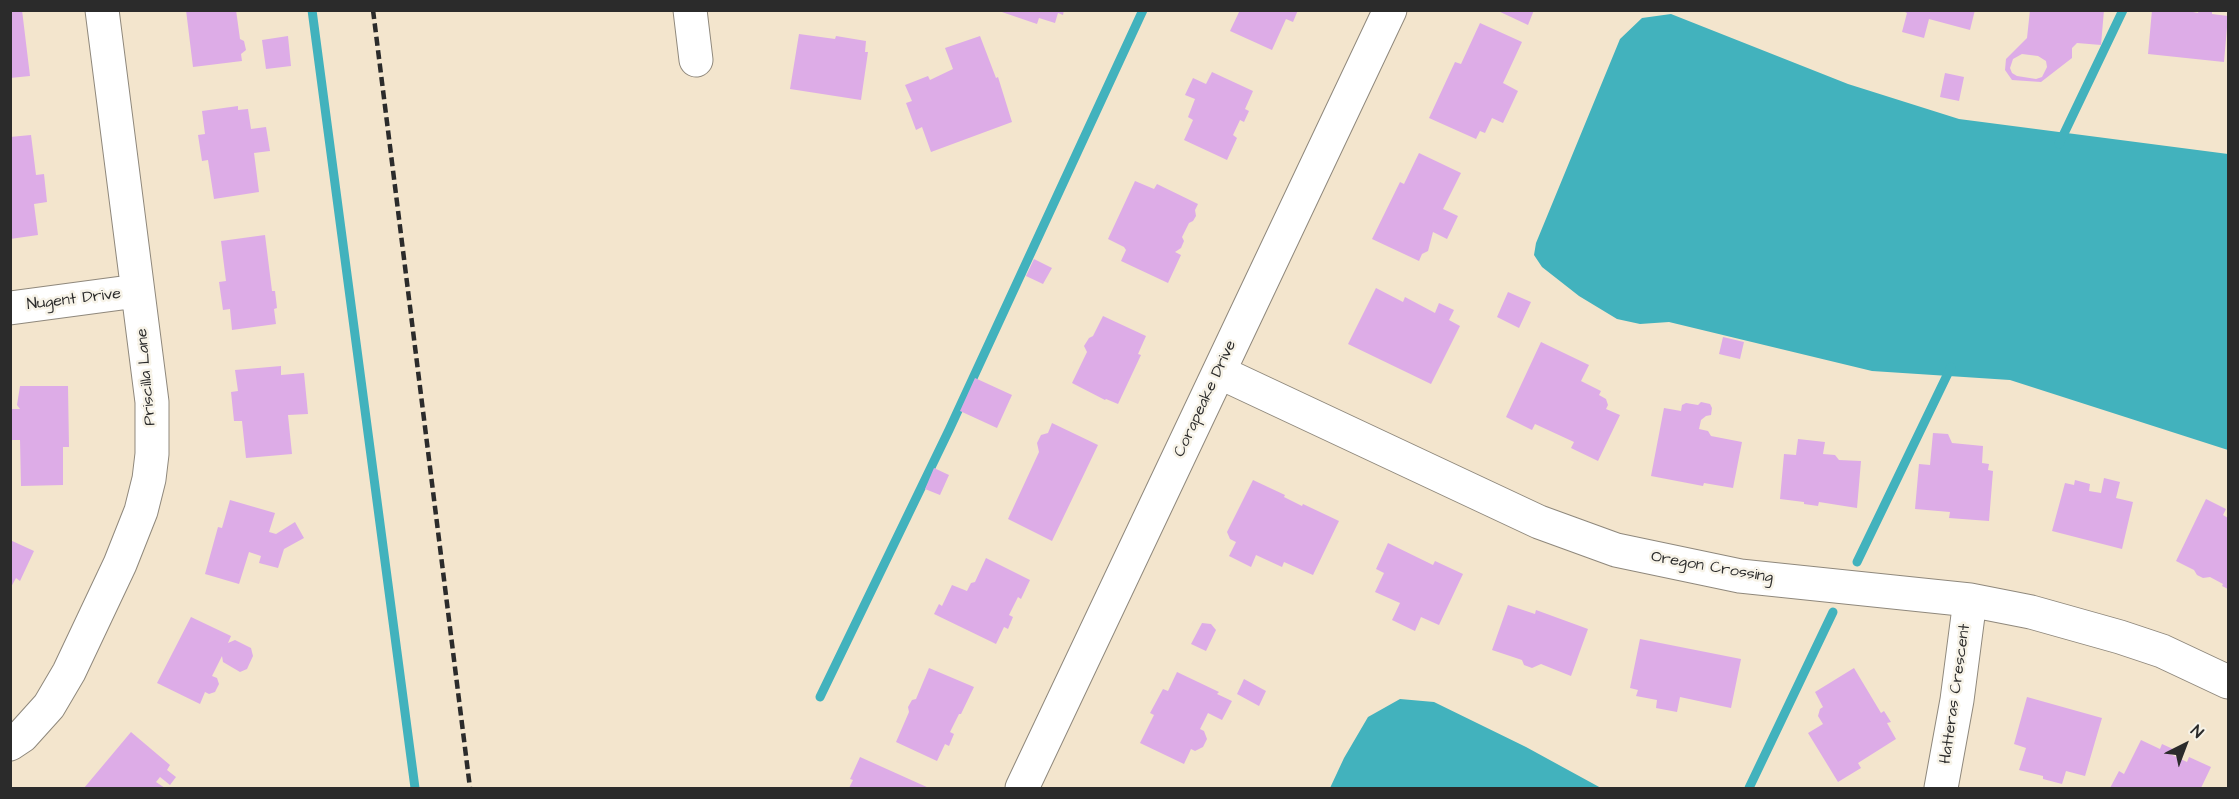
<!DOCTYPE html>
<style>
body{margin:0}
#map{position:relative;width:2239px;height:799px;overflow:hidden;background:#f3e5cd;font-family:"Architects Daughter",sans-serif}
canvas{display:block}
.frame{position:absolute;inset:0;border:12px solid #2b2b2b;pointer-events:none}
.north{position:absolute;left:2155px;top:715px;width:60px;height:60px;-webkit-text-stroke:4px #f7f3e8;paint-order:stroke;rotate:42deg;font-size:16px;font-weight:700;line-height:24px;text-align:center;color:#2b2b2b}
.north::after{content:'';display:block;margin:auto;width:21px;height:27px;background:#2b2b2b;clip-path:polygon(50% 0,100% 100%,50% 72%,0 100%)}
</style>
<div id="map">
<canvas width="2239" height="799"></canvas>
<div class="frame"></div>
<div class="north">N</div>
</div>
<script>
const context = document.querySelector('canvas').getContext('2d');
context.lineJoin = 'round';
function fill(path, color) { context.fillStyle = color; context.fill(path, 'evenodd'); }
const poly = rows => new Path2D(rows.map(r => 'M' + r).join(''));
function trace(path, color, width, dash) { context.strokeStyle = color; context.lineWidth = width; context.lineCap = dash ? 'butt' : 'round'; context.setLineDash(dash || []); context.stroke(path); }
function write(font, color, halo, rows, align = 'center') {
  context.font = font + ' "Architects Daughter",sans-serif'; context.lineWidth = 5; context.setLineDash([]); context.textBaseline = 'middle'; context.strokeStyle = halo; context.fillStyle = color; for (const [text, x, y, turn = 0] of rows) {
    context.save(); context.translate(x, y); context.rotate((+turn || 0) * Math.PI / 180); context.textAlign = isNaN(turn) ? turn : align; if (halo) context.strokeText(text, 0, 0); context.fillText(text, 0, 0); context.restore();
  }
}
fill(poly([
 [1671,14,1848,84,1959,119,2228,154,2228,450,2010,380,1872,371,1669,322,1640,324,1617,319,1579,296,1542,267,1534,255,1536,243,1620,39,1642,18],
 [1400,699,1434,702,1526,747,1601,788,1330,788,1344,758,1368,717]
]), '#42b2bd');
trace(poly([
 [312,10,415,788],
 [2059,144,2123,10],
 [1857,562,1951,367],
 [820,697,949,430,1143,10],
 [1749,788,1833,612]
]), '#42b2bd', 9);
fill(poly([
 [10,10,22,10,30,76,10,78],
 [186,10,236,10,240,39,244,41,246,50,241,54,242,61,193,67],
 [996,10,1064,10,1063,15,1058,13,1055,23,1039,18,1037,24],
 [1240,10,1298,10,1293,22,1286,19,1272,50,1230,31],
 [1496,10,1534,10,1528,25],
 [1901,10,1975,10,1970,30,1929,19,1924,38,1902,32,1907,13],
 [2030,10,2104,10,2101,45,2077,43,2072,48,2072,58,2041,82,2012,80,2005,70,2006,59,2027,38],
 [2022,54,2038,56,2046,61,2047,67,2042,77,2036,79,2017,76,2012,73,2010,68,2013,59],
 [2152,10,2183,10,2198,13,2199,10,2208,10,2212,11,2212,14,2228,16,2224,62,2148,54],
 [1480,23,1522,42,1503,83,1518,91,1503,123,1492,118,1485,133,1480,131,1476,139,1429,118,1455,62,1461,64],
 [799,34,835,39,836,36,866,41,865,52,868,52,861,100,790,89],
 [288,36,291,66,266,69,262,40],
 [980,36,996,78,998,77,1012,122,931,152,922,127,916,130,906,103,912,101,905,85,928,76,930,80,953,69,945,48],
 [1212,72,1253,91,1245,109,1249,111,1244,122,1240,120,1233,135,1237,138,1227,160,1184,140,1193,120,1188,117,1195,99,1185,95,1193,78,1206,84],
 [1945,73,1964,77,1959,101,1940,97],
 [238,106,238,110,248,109,251,129,266,127,270,151,254,153,259,192,214,199,208,160,202,161,198,135,205,134,202,111],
 [31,135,36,175,44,174,47,202,34,204,38,235,10,239,10,137],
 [1419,153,1461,173,1443,209,1458,216,1447,239,1433,232,1428,251,1422,254,1419,261,1372,239,1400,182,1404,184],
 [1135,181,1154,189,1157,184,1198,204,1195,210,1196,216,1193,221,1189,223,1182,237,1184,241,1181,248,1175,252,1181,255,1168,283,1121,261,1126,250,1124,247,1108,239],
 [265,235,272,291,275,291,277,308,274,309,276,324,232,330,230,309,223,310,219,282,226,281,221,241],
 [1034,259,1052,268,1043,284,1026,276],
 [1376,288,1403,302,1405,297,1435,313,1439,303,1454,310,1449,320,1460,326,1431,384,1348,344],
 [1508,292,1531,302,1519,328,1497,317],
 [1103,316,1146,336,1138,354,1141,355,1118,404,1106,399,1105,400,1072,383,1087,352,1084,346,1089,338,1093,336],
 [1723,337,1744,342,1740,359,1719,354],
 [1541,342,1589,365,1581,381,1601,391,1599,395,1606,399,1608,405,1606,409,1620,415,1598,461,1571,448,1574,442,1535,424,1532,430,1506,417],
 [281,366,281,375,304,373,308,414,288,415,292,454,246,458,242,421,234,421,231,392,238,391,235,370],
 [975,378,1012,395,997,428,960,411],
 [20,386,68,386,69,447,63,447,63,485,21,486,20,440,10,440,10,409,20,409,17,405],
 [1701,402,1710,404,1712,408,1711,415,1706,416,1701,420,1699,429,1708,431,1711,436,1742,442,1733,488,1704,483,1703,486,1651,476,1664,408,1681,411,1682,405,1686,403,1698,405],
 [1052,423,1098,445,1052,541,1008,519,1039,452,1037,443,1041,435,1048,433],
 [1933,433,1948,434,1952,443,1983,446,1982,463,1989,464,1988,470,1993,471,1989,521,1949,518,1950,512,1915,509,1919,464,1930,465],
 [1798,439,1825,442,1823,454,1835,455,1839,460,1861,461,1857,508,1819,502,1818,506,1804,504,1804,502,1780,499,1784,454,1796,455],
 [934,468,949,475,940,495,925,489],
 [2104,478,2120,482,2116,498,2133,502,2122,549,2052,531,2065,483,2074,485,2075,480,2090,484,2089,491,2101,493],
 [1253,480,1285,495,1284,497,1302,506,1303,504,1339,521,1313,575,1284,562,1282,567,1256,555,1251,567,1229,556,1236,542,1230,539,1227,532],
 [2206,499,2226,509,2223,515,2228,518,2228,589,2222,586,2223,584,2210,577,2203,578,2197,575,2194,570,2176,561],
 [230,500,275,513,269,532,276,534,295,522,304,538,284,549,278,568,259,563,261,556,249,552,239,584,205,574,218,527,222,528],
 [10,540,34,551,20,581,16,578,10,589],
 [1388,543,1433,565,1435,561,1463,574,1439,625,1421,617,1415,631,1392,620,1400,603,1375,592,1384,573,1376,569],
 [986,558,1030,580,1021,599,1018,597,1009,615,1013,617,1008,629,1004,627,996,644,934,614,939,604,942,606,952,585,967,591,971,583,975,582],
 [1508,605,1535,614,1536,610,1588,629,1571,676,1541,664,1532,668,1524,665,1522,660,1492,650],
 [191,617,231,636,228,643,235,640,251,648,253,656,247,669,240,672,223,662,222,656,212,676,217,678,219,684,215,692,209,694,205,692,200,704,157,683],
 [1202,623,1211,624,1216,630,1206,651,1191,644],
 [1640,639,1741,659,1731,708,1680,697,1677,712,1656,708,1657,700,1636,696,1638,690,1630,688],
 [929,668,974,687,961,714,959,714,950,732,954,734,949,746,945,744,937,761,896,742,909,712,908,707,912,700,916,699],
 [1854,668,1881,713,1884,711,1891,722,1887,723,1896,739,1858,763,1861,768,1838,782,1808,733,1823,724,1818,716,1820,709,1823,707,1815,692],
 [1177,672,1219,692,1217,694,1232,701,1222,720,1208,713,1200,729,1204,731,1207,739,1203,747,1195,751,1191,749,1184,764,1140,743,1154,715,1150,713,1163,689,1168,691],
 [1244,679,1266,691,1259,706,1237,694],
 [2027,697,2102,718,2085,776,2066,771,2062,784,2043,779,2043,776,2019,770,2026,748,2014,744],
 [131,732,170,765,167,770,176,777,170,785,160,777,156,782,165,788,84,788],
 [2141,740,2160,749,2162,744,2173,749,2170,754,2187,762,2189,757,2211,767,2201,788,2110,788,2119,771,2124,774],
 [860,757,929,788,849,788,853,780,850,779]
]), '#ddace7');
const minor = poly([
 [690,10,696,60],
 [10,308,137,291],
 [1219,372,1539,522,1616,550,1740,576,1970,600,2031,612,2120,637,2162,651,2228,682],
 [10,744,22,736,49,706,69,672,120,564,141,511,149,479,152,454,152,402,102,10],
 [1022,788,1390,10],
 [1941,788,1957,700,1970,600]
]);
trace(minor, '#8f887c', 35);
trace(minor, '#fff', 33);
trace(poly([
 [373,10,470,788]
]), '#2b2b2b', 4.5, [9, 4.5]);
write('16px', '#2b2b2b', '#f7f3e8', [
 ["Nugent Drive",74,300,-7],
 ["Priscilla Lane",147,377,-95],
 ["Corapeake Drive",1206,399,-65],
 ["Oregon Crossing",1712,568,10],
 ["Hatteras Crescent",1956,694,-82]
]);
</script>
